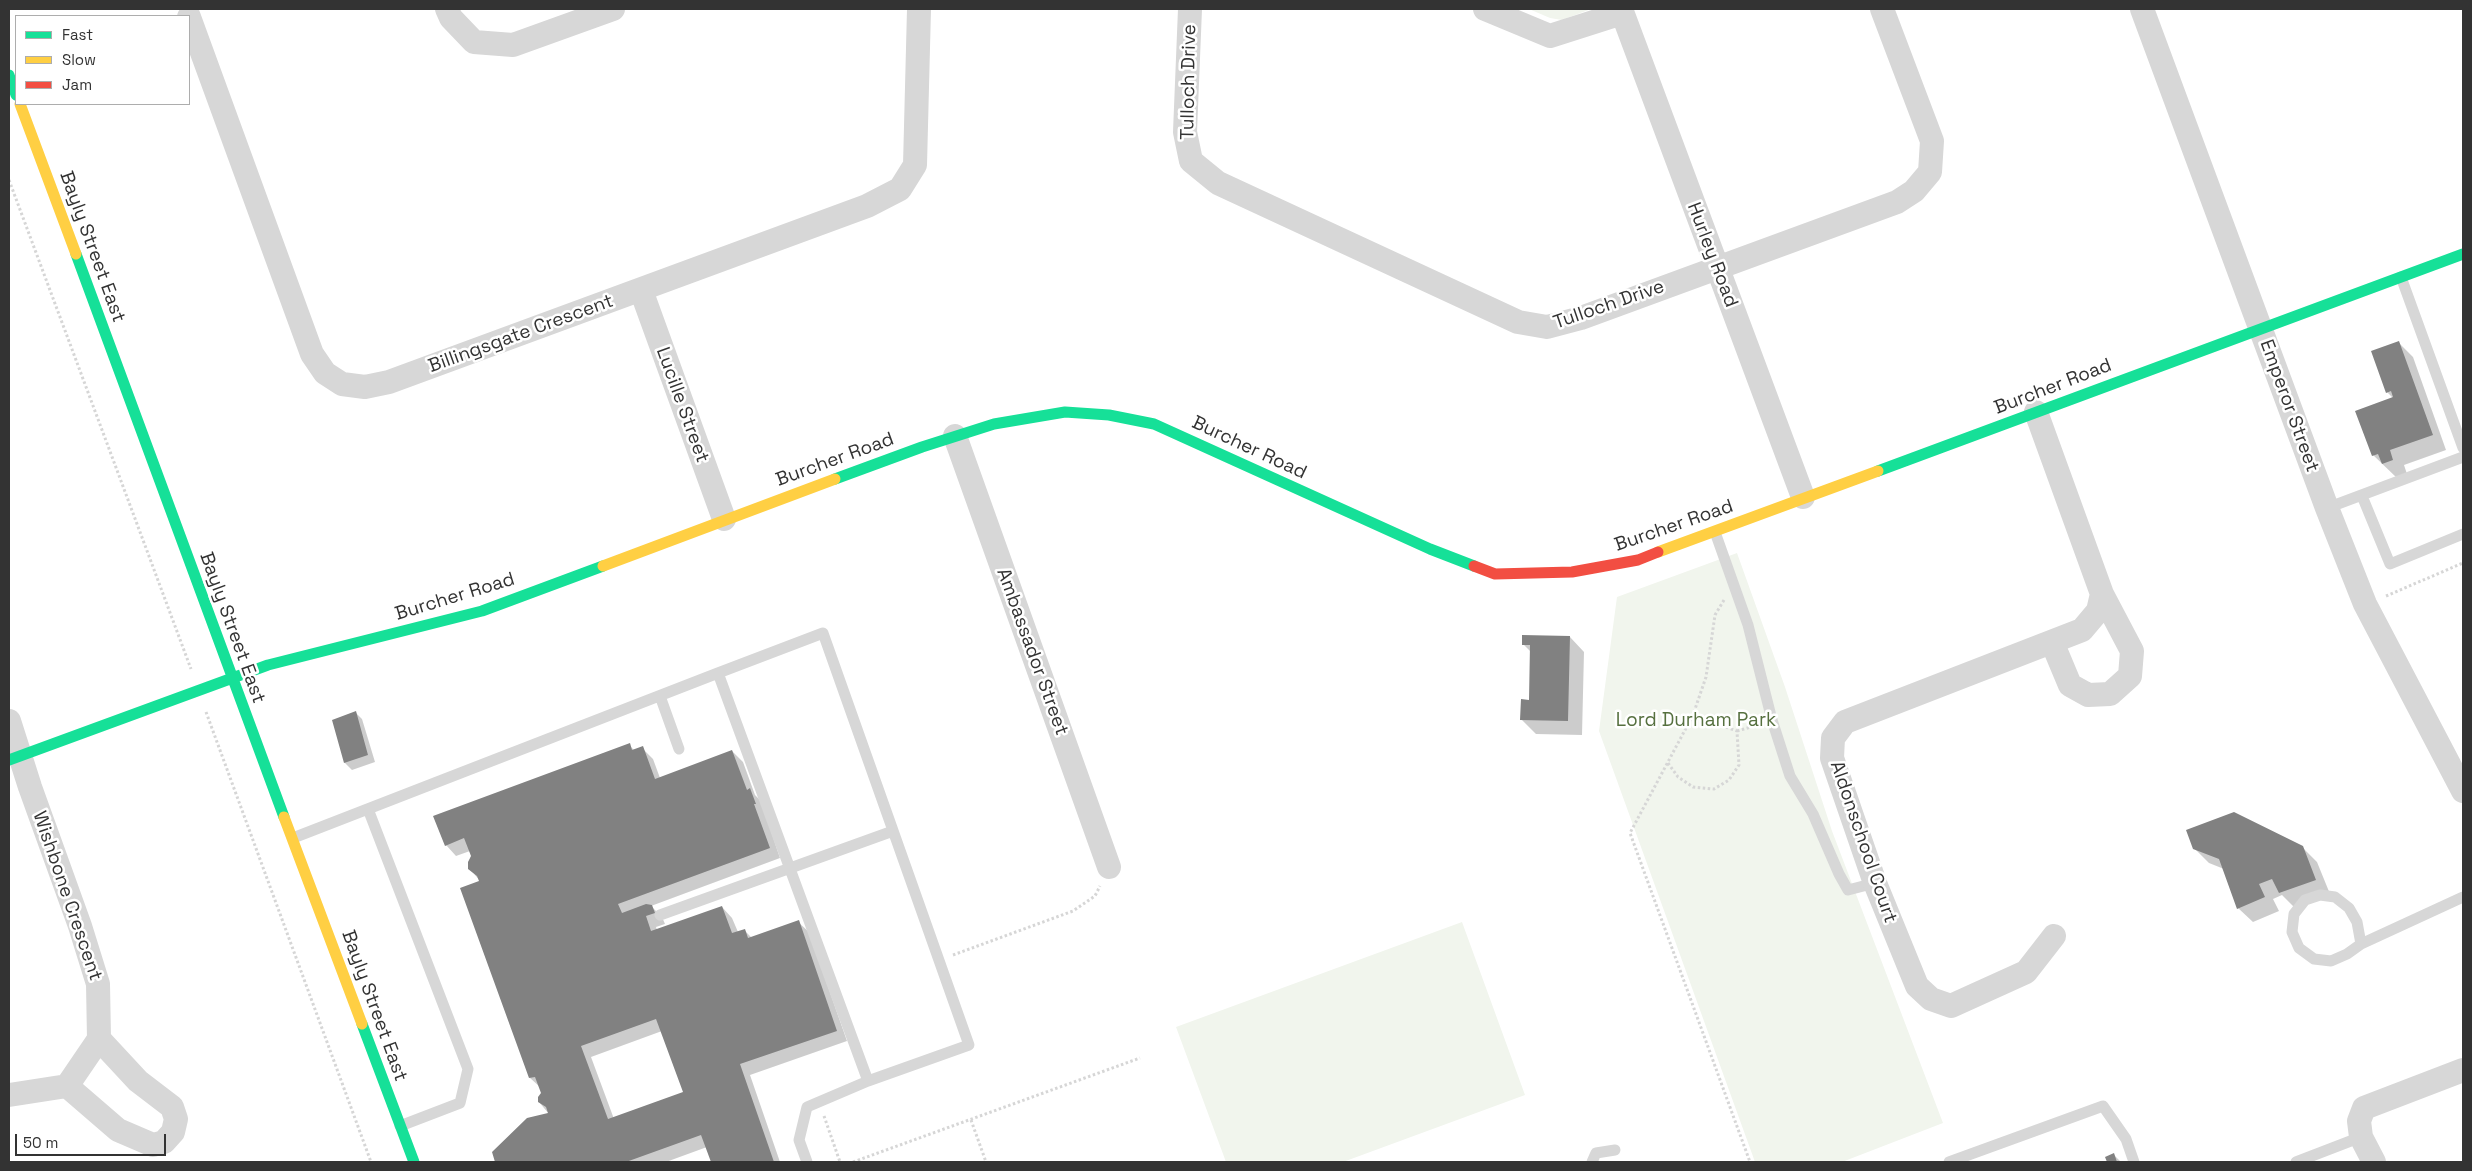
<!DOCTYPE html>
<style>
body{margin:0}
#map{position:relative;width:2472px;height:1171px;overflow:hidden;background:#fff;font-family:"Space Grotesk",sans-serif}
canvas{display:block}
.frame{position:absolute;inset:0;border:10px solid #333;pointer-events:none}
.legend{position:absolute;left:15px;top:15px;width:175px;height:90px;box-sizing:border-box;background:#fff;border:1px solid #adadad;margin:0;padding:6px 9px;list-style:none;font-size:15px;color:#333}
.legend li{display:flex;align-items:center;gap:10px;height:25px}
.legend b{width:25px;border:1px solid #adadad}
.scale{position:absolute;left:15px;top:1134px;width:151px;height:22px;box-sizing:border-box;border:2px solid #333;border-top:0;padding-left:6px;font-size:15px;line-height:18px;white-space:nowrap;color:#333;-webkit-text-stroke:4px #fff;paint-order:stroke}
</style>
<div id="map">
<canvas width="2472" height="1171"></canvas>
<div class="frame"></div>
<ul class="legend">
<li><b style="height:6px;background:#16e098"></b>Fast</li>
<li><b style="height:6px;background:#ffcf43"></b>Slow</li>
<li><b style="height:6px;background:#f24e42"></b>Jam</li>
</ul>
<div class="scale">50 m</div>
</div>
<script>
const context = document.querySelector('canvas').getContext('2d');
context.lineJoin = 'round';
function fill(path, color) { context.fillStyle = color; context.fill(path, 'evenodd'); }
const poly = rows => new Path2D(rows.map(r => 'M' + r).join(''));
function trace(path, color, width, dash) { context.strokeStyle = color; context.lineWidth = width; context.lineCap = dash ? 'butt' : 'round'; context.setLineDash(dash || []); context.stroke(path); }
function write(font, color, halo, rows, align = 'center') {
  context.font = font + ' "Space Grotesk",sans-serif'; context.lineWidth = 5; context.setLineDash([]); context.textBaseline = 'middle'; context.strokeStyle = halo; context.fillStyle = color; for (const [text, x, y, turn = 0] of rows) {
    context.save(); context.translate(x, y); context.rotate((+turn || 0) * Math.PI / 180); context.textAlign = isNaN(turn) ? turn : align; if (halo) context.strokeText(text, 0, 0); context.fillText(text, 0, 0); context.restore();
  }
}
fill(poly([
 [1529,9,1591,9,1562,20,1550,18],
 [1737,553,1785,687,1832,831,1943,1123,1842,1162,1755,1162,1599,731,1617,597],
 [1462,922,1525,1095,1343,1162,1226,1162,1176,1027]
]), '#f1f5ed');
fill(poly([
 [2399,343,2413,357,2446,450,2404,465,2407,474,2397,478,2373,455,2393,398,2387,392],
 [1570,637,1584,652,1582,735,1536,734,1521,719,1530,701,1531,652,1523,644],
 [355,712,362,719,375,762,352,770,345,763,334,720],
 [629,745,635,751,642,748,653,759,660,778,732,751,743,762,755,795,761,801,780,858,651,906,662,917,665,924,656,927,657,930,722,907,732,918,738,932,744,930,752,938,798,922,809,932,847,1041,750,1075,780,1162,712,1162,707,1147,666,1162,497,1162,493,1152,549,1114,539,1102,542,1093,540,1087,530,1078,481,882,469,868,473,857,470,851,456,856,446,845],
 [662,1031,684,1093,614,1119,591,1057],
 [2302,847,2317,862,2330,894,2294,907,2282,895,2273,899,2279,911,2253,922,2238,908,2224,869,2209,863,2194,848],
 [2114,1155,2121,1162,2109,1162,2107,1158]
]), '#0003');
fill(poly([
 [2399,341,2433,435,2390,450,2393,460,2382,464,2378,454,2372,456,2355,411,2393,397,2391,391,2386,393,2371,351],
 [1522,635,1570,636,1568,721,1520,720,1521,699,1529,700,1530,645,1522,645],
 [356,711,368,755,344,763,332,720],
 [630,743,632,750,643,746,655,779,732,750,747,790,750,788,756,804,754,804,770,848,618,904,622,913,646,904,652,905,655,913,646,916,651,931,722,906,732,933,745,929,748,938,799,920,837,1031,740,1064,774,1162,711,1162,701,1135,626,1162,495,1162,492,1152,527,1118,548,1113,546,1107,538,1102,538,1097,541,1093,535,1077,529,1078,460,888,479,881,477,876,468,869,468,862,471,856,464,838,445,846,433,816],
 [656,1019,683,1092,608,1119,581,1046],
 [2234,812,2303,846,2316,880,2279,893,2272,879,2259,884,2265,897,2237,909,2219,859,2193,849,2186,830],
 [2114,1153,2117,1162,2107,1162,2105,1157]
]), '#818181');
trace(poly([
 [9,180,191,669],
 [2386,596,2463,563],
 [1724,600,1715,615,1706,677,1693,715,1630,833,1750,1162],
 [206,712,371,1162],
 [1737,731,1758,725],
 [1668,763,1678,777,1693,787,1714,789,1729,780,1739,765,1737,731,1693,715],
 [953,955,1073,911,1095,896,1100,886],
 [824,1116,840,1162],
 [971,1120,986,1162],
 [853,1162,1140,1058]
]), '#d6d6d6', 3, [2.5, 2.5]);
trace(poly([
 [2401,277,2463,448],
 [2362,496,2390,564,2463,534],
 [2327,508,2463,457],
 [1715,532,1748,625,1772,720,1790,776,1813,814,1839,874,1848,890,1875,883],
 [718,673,823,633,969,1045,868,1081],
 [660,696,679,749],
 [368,809,468,1069,460,1103,400,1126],
 [293,838,718,673,868,1081,807,1107,799,1140,807,1162],
 [660,915,893,831],
 [2361,944,2357,922,2349,908,2335,897,2320,895,2305,900,2294,914,2292,932,2299,948,2314,959,2331,961,2347,954,2361,944,2463,897],
 [1592,1162,1596,1153,1615,1150],
 [1949,1162,2103,1106,2126,1139,2134,1162],
 [2296,1162,2361,1137]
]), '#d7d7d7', 11);
trace(poly([
 [447,9,451,18,474,42,513,45,613,9],
 [1190,9,1185,132,1191,161,1218,183,1518,322,1547,327,1581,318,1897,202,1914,191,1930,172,1932,141,1882,9],
 [1485,9,1550,36,1622,13],
 [1621,9,1803,497],
 [2142,9,2327,508,2365,604,2463,791],
 [189,17,312,354,325,373,342,384,365,387,389,382,867,206,900,189,915,165,919,9],
 [641,290,724,519],
 [2036,412,2102,594,2098,611,2082,630,1845,722,1833,738,1832,758,1875,883,1917,986,1931,999,1951,1006,2026,972,2054,936],
 [955,436,1109,867],
 [2052,642,2070,685,2088,695,2110,694,2130,676,2132,651,2102,594],
 [9,721,30,787,80,926,98,984,99,1039,67,1086,9,1095],
 [67,1086,118,1130,153,1145,164,1142,173,1132,176,1119,172,1107,138,1081,99,1039],
 [2374,1162,2361,1137,2359,1121,2364,1108,2463,1070]
]), '#d7d7d7', 24);
trace(poly([
 [9,75,16,95],
 [76,254,284,817],
 [1878,471,2463,254],
 [835,479,922,447,994,424,1065,412,1109,415,1154,424,1430,549,1474,566],
 [9,760,268,665,482,611,603,566],
 [362,1024,414,1162]
]), '#16e098', 11);
trace(poly([
 [20,104,76,254],
 [1658,552,1878,471],
 [603,566,835,479],
 [284,817,362,1024]
]), '#ffcf43', 11);
trace(poly([
 [1474,566,1495,574,1572,572,1638,560,1658,552]
]), '#f24e42', 11);
write('19px', '#333', '#fff', [
 ["Tulloch Drive",1189,82,-89],
 ["Bayly Street East",92,247,70],
 ["Hurley Road",1712,255,69],
 ["Tulloch Drive",1609,305,-19],
 ["Billingsgate Crescent",521,334,-20],
 ["Burcher Road",2053,387,-21],
 ["Lucille Street",682,405,70],
 ["Emperor Street",2289,406,70],
 ["Burcher Road",1249,448,25],
 ["Burcher Road",835,460,-20],
 ["Burcher Road",1674,526,-19],
 ["Burcher Road",455,597,-17],
 ["Bayly Street East",232,628,70],
 ["Ambassador Street",1032,652,70],
 ["Aldonschool Court",1863,842,71],
 ["Wishbone Crescent",67,896,71],
 ["Bayly Street East",374,1006,70]
]);
write('19px', '#56703f', '#fff', [
 ["Lord Durham Park",1696,721]
]);
</script>
